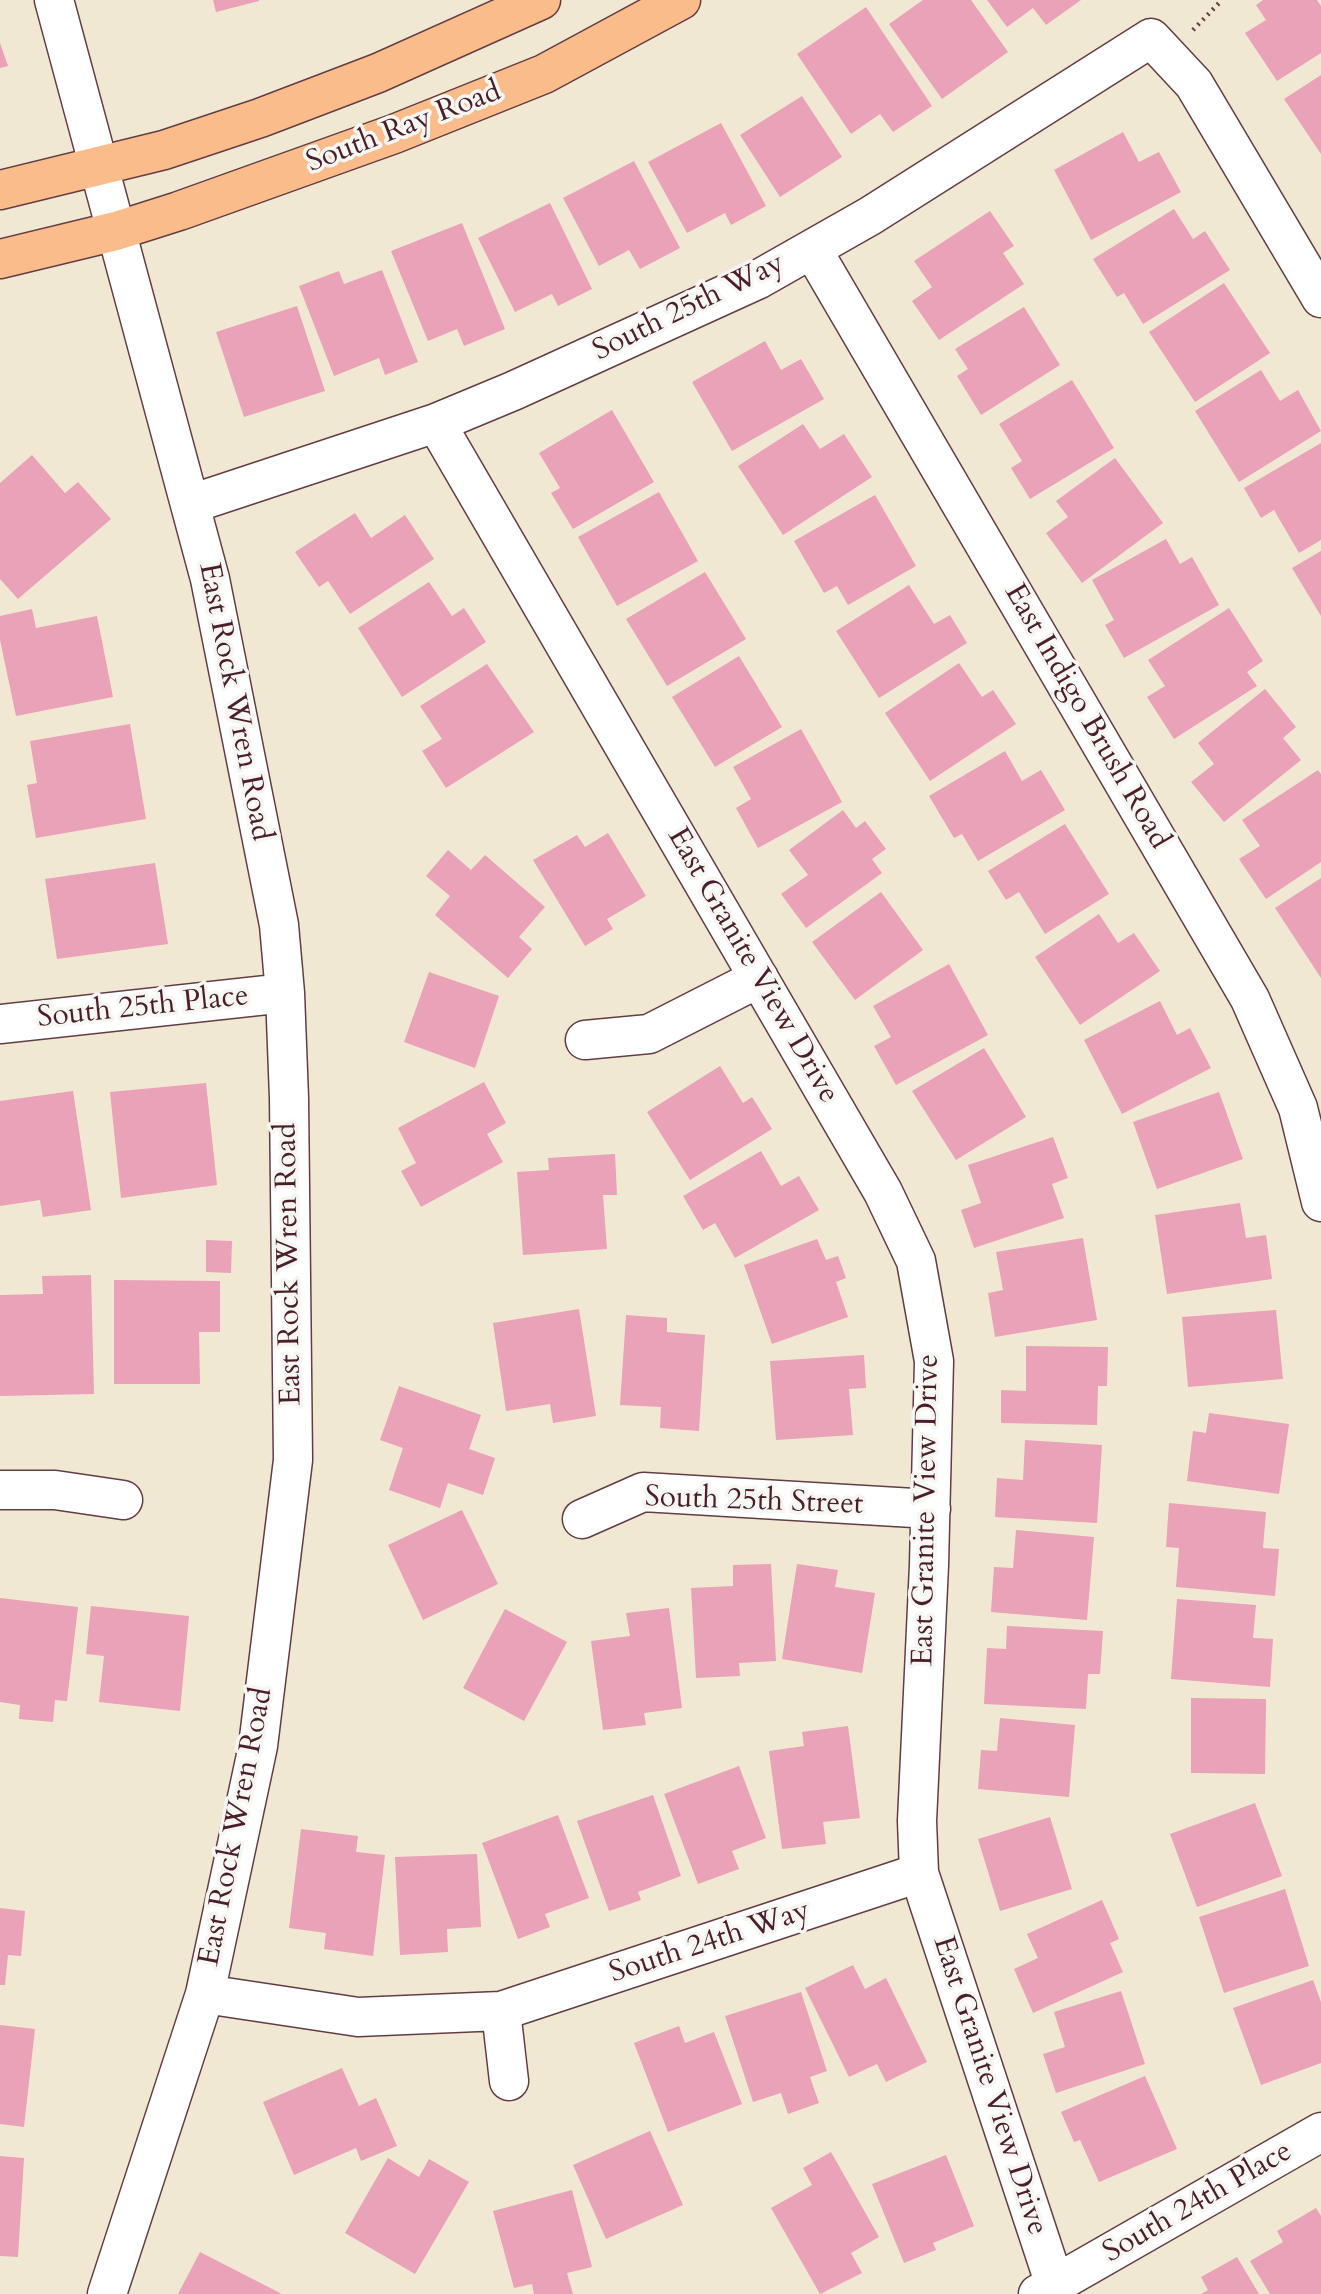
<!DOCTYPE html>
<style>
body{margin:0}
canvas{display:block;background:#f0e8d2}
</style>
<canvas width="1321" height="2294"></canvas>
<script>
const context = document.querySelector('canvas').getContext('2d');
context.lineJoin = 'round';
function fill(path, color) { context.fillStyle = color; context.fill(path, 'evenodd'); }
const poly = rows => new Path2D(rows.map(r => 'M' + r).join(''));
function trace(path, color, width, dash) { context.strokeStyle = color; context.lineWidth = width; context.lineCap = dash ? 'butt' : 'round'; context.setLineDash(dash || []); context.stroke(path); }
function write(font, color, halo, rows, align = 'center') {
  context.font = font + ' Cardo,serif'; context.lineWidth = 7; context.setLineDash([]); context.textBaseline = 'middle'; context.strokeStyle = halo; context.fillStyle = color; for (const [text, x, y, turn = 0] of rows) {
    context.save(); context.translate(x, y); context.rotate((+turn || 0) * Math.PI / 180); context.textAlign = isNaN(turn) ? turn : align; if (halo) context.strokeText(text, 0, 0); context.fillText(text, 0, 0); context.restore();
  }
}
fill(poly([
 [213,0,259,0,259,1,216,12],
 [923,0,971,0,1008,52,942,99,889,24],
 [987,0,1081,0,1046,25,1033,8,1007,27],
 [1263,0,1317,0,1321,6,1321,53,1277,81,1245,33,1266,20,1256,5],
 [866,7,932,106,893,132,880,114,851,134,797,54],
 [0,43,8,66,0,68],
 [1321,75,1321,154,1284,99],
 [802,96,842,157,780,197,740,135],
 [721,123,766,206,731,225,725,213,687,233,648,162],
 [1123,132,1139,162,1159,152,1181,192,1091,240,1054,170],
 [634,161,680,248,640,269,629,250,599,266,563,198],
 [550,203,592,289,558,306,552,294,515,312,478,238],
 [1174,209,1193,239,1205,231,1230,270,1143,324,1124,293,1117,297,1093,259],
 [990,211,1014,246,1003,253,1024,284,939,340,912,301,932,287,914,261],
 [462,223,505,329,464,346,457,329,428,341,391,251],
 [382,270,418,362,385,375,379,358,334,376,299,286,339,271,344,284],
 [1224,283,1270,353,1195,402,1149,332],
 [297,306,325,391,244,417,216,332],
 [1024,307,1060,365,981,415,957,376,968,369,955,349],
 [765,341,781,370,801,359,824,399,732,451,692,382],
 [1261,370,1280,401,1298,390,1321,431,1239,482,1195,411],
 [1072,380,1114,448,1030,499,1011,468,1022,461,999,424],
 [612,410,654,482,573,529,551,493,560,488,539,453],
 [803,424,820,449,844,434,872,477,783,535,738,466],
 [1321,443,1321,540,1299,553,1274,510,1261,518,1244,488],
 [32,455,65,493,78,482,111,519,18,599,0,579,0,483],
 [1115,458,1163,523,1082,583,1046,533,1068,517,1056,501],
 [659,492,698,561,617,606,578,537],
 [875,495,916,566,848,605,837,586,824,593,794,541],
 [355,513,371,538,405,515,434,559,350,614,328,581,319,587,295,552],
 [1166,539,1180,564,1192,557,1219,605,1124,658,1105,625,1114,620,1092,580],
 [1321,551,1321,616,1292,568],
 [705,572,746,639,667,686,626,619],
 [429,582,452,616,464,608,486,642,402,697,358,628],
 [909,585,934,624,950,615,967,643,879,698,836,631],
 [1229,608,1263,661,1247,672,1257,686,1174,739,1147,697,1165,686,1148,660],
 [32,609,36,628,97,616,113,697,16,716,0,640,0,616],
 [739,656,782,727,715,767,672,697],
 [959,663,982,697,993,690,1016,724,930,781,885,713],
 [487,664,534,732,446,788,422,751,442,739,420,706],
 [1265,689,1296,727,1283,738,1301,760,1224,822,1191,782,1214,764,1198,743],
 [130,724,146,819,36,838,27,785,37,783,30,741],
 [801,729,842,802,758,848,736,808,751,799,733,767],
 [1005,751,1022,781,1041,770,1065,810,978,861,962,834,954,838,929,796],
 [1318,770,1321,774,1321,862,1266,899,1239,859,1260,846,1242,820],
 [843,810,856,828,865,821,886,849,872,859,882,873,806,928,781,894,808,875,789,850],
 [1065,824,1109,894,1045,934,1019,892,1006,900,988,871],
 [608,833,646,896,607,919,613,929,585,946,533,860,577,835,585,847],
 [448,850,471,870,485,855,545,907,519,937,532,949,508,978,435,915,450,896,426,876],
 [155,863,168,944,57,959,45,879],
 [1321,878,1321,978,1275,908],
 [881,892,923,950,855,1000,812,942],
 [1099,914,1118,943,1134,933,1160,971,1080,1025,1035,957],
 [949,964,988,1035,896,1085,874,1046,891,1037,873,1006],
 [429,972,499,996,475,1068,404,1042],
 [1160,1001,1177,1035,1190,1028,1211,1068,1122,1114,1084,1040],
 [984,1048,1026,1117,956,1160,912,1091],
 [720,1066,743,1103,752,1097,772,1129,690,1180,647,1112],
 [484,1082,506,1123,487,1134,503,1162,421,1207,401,1171,416,1163,398,1128],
 [206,1083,217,1185,121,1198,110,1092],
 [73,1091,91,1210,43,1217,40,1200,0,1206,0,1101],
 [1219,1092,1243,1159,1157,1189,1133,1122],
 [1053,1137,1068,1178,1052,1184,1064,1218,974,1248,961,1210,981,1203,968,1165],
 [761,1151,781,1186,799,1176,819,1210,735,1258,715,1223,703,1230,683,1196],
 [615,1154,617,1195,603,1195,607,1249,523,1255,517,1172,549,1170,548,1158],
 [1240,1203,1246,1238,1266,1235,1272,1279,1167,1294,1155,1215],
 [1083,1238,1097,1320,995,1337,988,1293,1003,1290,996,1252],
 [817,1239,826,1260,838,1256,846,1278,836,1282,848,1317,772,1344,744,1265],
 [206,1240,232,1241,231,1273,206,1272],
 [91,1275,94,1394,0,1396,0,1295,43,1294,42,1276],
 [114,1280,220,1281,220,1332,199,1332,200,1384,114,1384],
 [579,1309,596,1416,553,1423,550,1404,506,1411,493,1323],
 [1276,1310,1283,1379,1188,1387,1182,1317],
 [626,1315,667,1318,667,1332,705,1335,699,1431,660,1428,661,1407,620,1405],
 [1026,1346,1108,1347,1107,1386,1098,1386,1097,1425,1001,1423,1001,1390,1026,1391],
 [864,1355,866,1388,849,1389,853,1435,776,1440,770,1361],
 [399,1386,481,1415,469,1449,495,1458,483,1495,448,1483,440,1508,389,1490,403,1448,380,1440],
 [1209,1413,1289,1424,1279,1494,1187,1481,1193,1431,1206,1433],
 [1025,1440,1102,1445,1097,1523,995,1517,997,1478,1023,1480],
 [1169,1503,1266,1512,1263,1548,1279,1549,1275,1596,1176,1587,1179,1548,1166,1547],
 [462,1510,498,1584,423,1620,388,1545],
 [1016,1530,1094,1537,1087,1620,991,1612,994,1567,1013,1568],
 [771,1564,776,1661,739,1663,740,1676,696,1678,691,1588,733,1586,733,1565],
 [797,1564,838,1570,835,1587,875,1593,862,1673,782,1659],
 [0,1598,78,1607,67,1701,55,1700,53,1722,19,1719,20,1705,0,1702],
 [1177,1599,1256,1605,1253,1638,1273,1639,1270,1687,1171,1679],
 [91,1606,189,1616,180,1711,99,1702,104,1656,86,1654],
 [669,1608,682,1708,644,1713,646,1725,603,1730,591,1641,630,1636,626,1613],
 [505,1609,567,1642,524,1721,463,1688],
 [1007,1626,1103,1631,1100,1674,1088,1674,1086,1709,984,1704,987,1648,1006,1649],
 [1191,1698,1266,1699,1265,1774,1191,1773],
 [1000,1718,1075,1725,1069,1797,978,1789,981,1750,997,1751],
 [848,1726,860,1818,823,1822,826,1844,782,1849,769,1751,804,1746,802,1732],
 [739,1766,766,1838,732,1851,739,1869,698,1884,664,1794],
 [653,1795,681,1876,638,1892,641,1900,609,1911,577,1821],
 [1255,1803,1282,1876,1197,1907,1170,1834],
 [558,1815,589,1898,545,1914,550,1927,518,1939,482,1843],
 [1050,1817,1072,1889,1000,1911,978,1839],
 [301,1829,358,1836,356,1852,385,1855,373,1956,324,1949,326,1933,289,1928],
 [477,1854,481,1927,447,1929,448,1952,400,1955,395,1857],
 [1285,1889,1309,1966,1224,1993,1199,1917],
 [1102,1900,1119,1939,1110,1943,1123,1972,1033,2013,1014,1969,1038,1958,1027,1934],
 [0,1908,25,1911,21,1956,8,1955,5,1985,0,1985],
 [853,1965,865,1989,886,1978,927,2062,886,2082,877,2064,849,2077,805,1988],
 [1313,1980,1321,2002,1321,2063,1261,2085,1233,2008],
 [1121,1991,1145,2064,1056,2093,1043,2054,1065,2047,1054,2012],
 [801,1992,827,2071,810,2077,819,2103,788,2114,781,2093,753,2102,725,2016],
 [0,2025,35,2029,24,2127,0,2124],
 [679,2026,685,2043,714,2032,742,2104,668,2132,634,2043],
 [342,2068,359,2106,376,2098,397,2146,361,2161,356,2148,294,2175,263,2102],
 [1145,2076,1177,2149,1099,2182,1080,2140,1074,2142,1061,2112],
 [650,2131,683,2205,606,2239,573,2165],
 [831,2152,879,2237,851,2253,862,2273,820,2294,771,2208,812,2185,803,2168],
 [946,2155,974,2226,933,2243,936,2250,904,2263,872,2184],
 [0,2156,24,2158,18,2257,0,2256],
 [388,2158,419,2177,429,2159,469,2182,415,2274,345,2233],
 [572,2190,592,2267,567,2273,573,2294,534,2294,532,2284,514,2288,493,2211],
 [1316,2208,1321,2216,1321,2294,1270,2294,1250,2261,1283,2242,1277,2231],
 [200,2252,282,2294,178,2294],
 [1237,2257,1259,2294,1201,2294,1208,2290,1201,2277]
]), '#e9a2b7');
const minor = poly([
 [54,0,210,579,279,925,285,993,289,1098,293,1460,258,1746,205,1994,107,2294],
 [812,249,1250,999,1298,1108,1321,1202],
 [436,423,883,1192,916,1261,934,1361,929,1565,917,1821,919,1873,1055,2285],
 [191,504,436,423,513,391,759,279,870,216,1151,38,1194,84,1321,298],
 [0,1024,285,993],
 [585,1040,649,1034,759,978],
 [0,1490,55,1490,123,1500],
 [582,1519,643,1492,931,1509],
 [205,1994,358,2017,501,2011,919,1873],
 [501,2011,509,2081],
 [1038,2294,1321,2132]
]);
const major = poly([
 [0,190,164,150,260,118,378,73,541,0],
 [0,259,116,231,179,211,394,134,544,74,681,0]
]);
trace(minor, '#633d44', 41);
trace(major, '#633d44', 41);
trace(poly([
 [1193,30,1222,0]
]), '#633d44', 4.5, [2, 5]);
trace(minor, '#fff', 38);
trace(major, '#fabc8b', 38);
write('30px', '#4a1f2b', '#f6f6f2', [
 ["South Ray Road",404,128,-21],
 ["South 25th Way",689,308,-26],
 ["East Rock Wren Road",234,702,79],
 ["East Indigo Brush Road",1086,717,60],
 ["East Granite View Drive",752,966,60],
 ["South 25th Place",143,1008,-6],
 ["East Rock Wren Road",290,1264,-91],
 ["South 25th Street",754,1502,2],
 ["East Granite View Drive",927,1510,-89],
 ["East Rock Wren Road",237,1827,-79],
 ["South 24th Way",710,1943,-18],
 ["East Granite View Drive",989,2086,72],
 ["South 24th Place",1198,2203,-30]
]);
</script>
